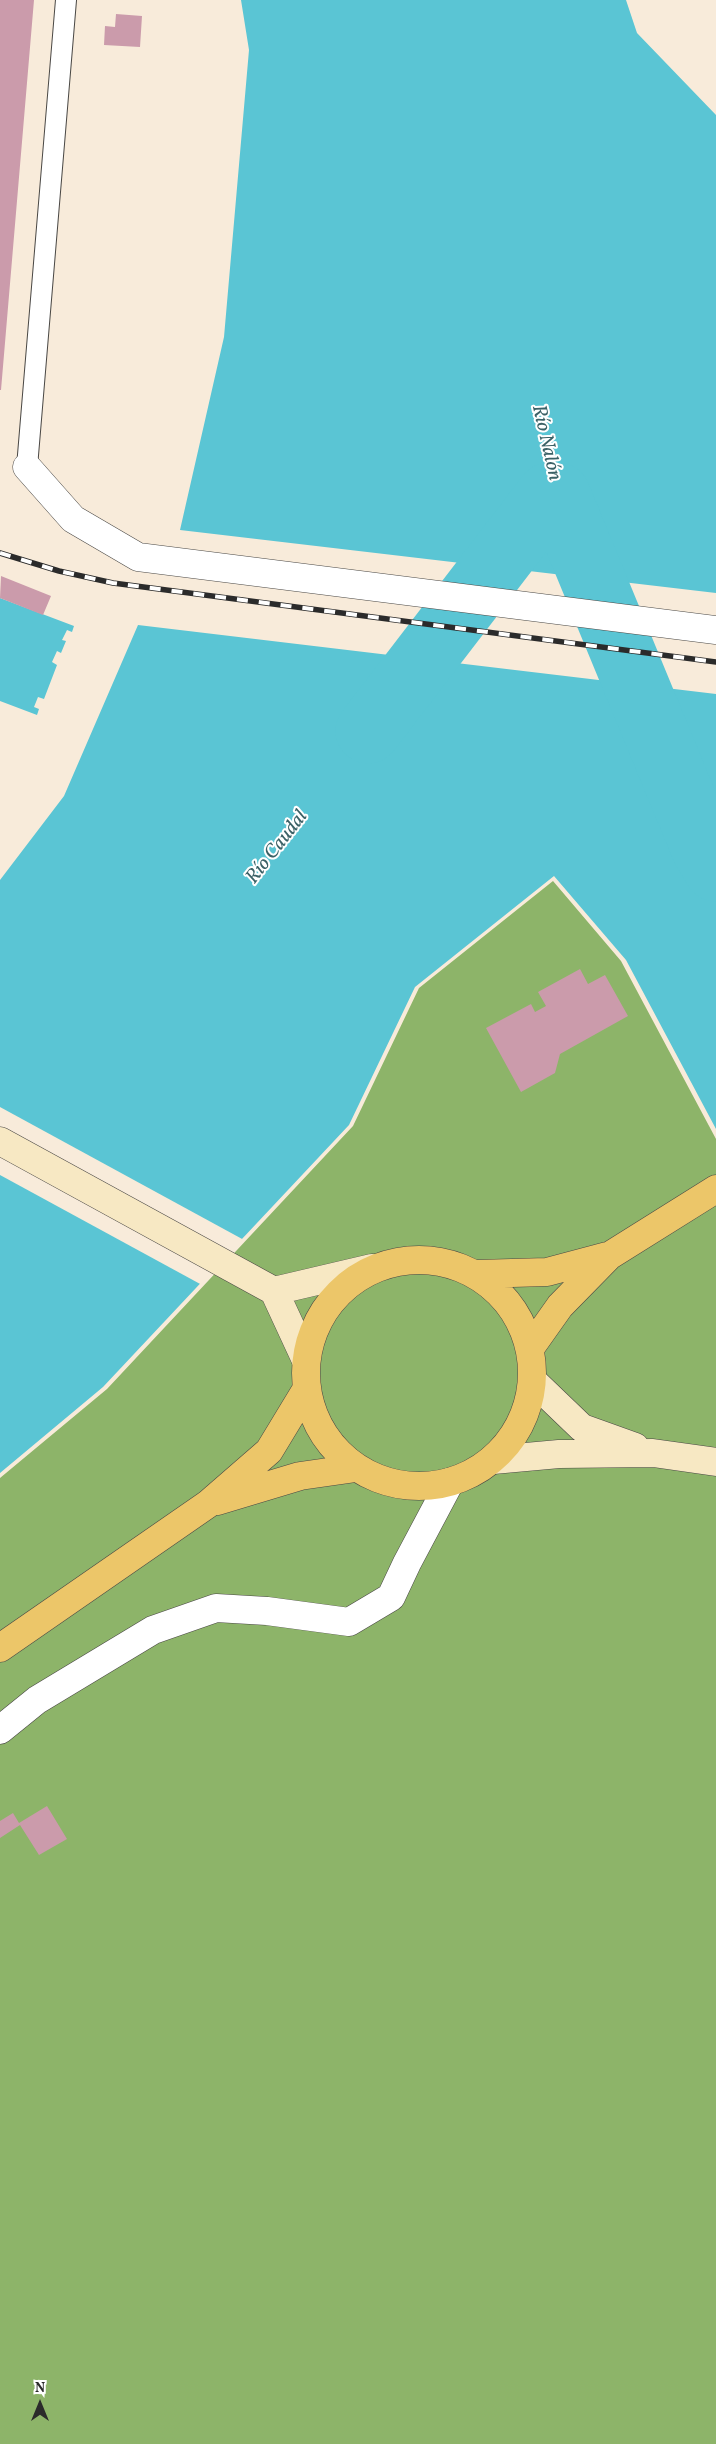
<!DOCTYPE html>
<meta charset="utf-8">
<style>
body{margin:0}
#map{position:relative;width:716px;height:2444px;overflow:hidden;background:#f8ebda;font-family:Vollkorn,serif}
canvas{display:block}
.north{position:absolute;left:15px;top:2379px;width:50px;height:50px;-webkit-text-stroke:4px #fff;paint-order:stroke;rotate:0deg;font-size:14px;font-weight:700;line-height:20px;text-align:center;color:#2b2b2b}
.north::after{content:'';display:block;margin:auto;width:18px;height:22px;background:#2b2b2b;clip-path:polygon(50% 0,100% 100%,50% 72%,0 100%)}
</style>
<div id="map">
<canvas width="716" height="2444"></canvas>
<div class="north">N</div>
</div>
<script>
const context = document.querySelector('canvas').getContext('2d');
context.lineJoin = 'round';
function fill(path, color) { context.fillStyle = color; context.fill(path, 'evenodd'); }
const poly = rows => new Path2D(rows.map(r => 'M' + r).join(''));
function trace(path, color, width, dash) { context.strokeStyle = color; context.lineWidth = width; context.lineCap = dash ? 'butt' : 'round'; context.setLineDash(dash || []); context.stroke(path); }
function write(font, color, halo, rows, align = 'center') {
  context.font = font + ' Vollkorn,serif'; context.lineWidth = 4; context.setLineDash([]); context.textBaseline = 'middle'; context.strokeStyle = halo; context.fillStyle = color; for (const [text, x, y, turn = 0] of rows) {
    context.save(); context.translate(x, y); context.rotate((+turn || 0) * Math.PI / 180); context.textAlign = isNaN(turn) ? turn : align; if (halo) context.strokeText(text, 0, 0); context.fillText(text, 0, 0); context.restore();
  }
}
fill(poly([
 [553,881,621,961,716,1139,716,2444,0,2444,0,1478,107,1389,353,1126,419,988]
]), '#8db469');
fill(poly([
 [241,0,626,0,637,33,716,115,716,593,180,530,224,337,249,50],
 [0,598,74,626,72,632,67,630,62,640,66,641,61,653,57,651,52,662,57,665,44,699,38,697,34,707,39,709,37,715,0,701],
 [138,625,716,694,716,1129,626,960,554,876,415,987,349,1125,103,1387,0,1473,0,880,64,796]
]), '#5ac5d4');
fill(poly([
 [0,1107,244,1240,202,1285,0,1175]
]), '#f8ebda');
trace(poly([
 [558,495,704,849,716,869],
 [368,731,549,495]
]), '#5ac5d4', 65);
fill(poly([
 [0,0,34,0,1,390,0,390],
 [116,14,142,16,140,47,104,45,105,26,115,27],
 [1,576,51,596,43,615,0,598],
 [580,969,588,984,605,975,628,1016,560,1054,555,1073,521,1092,486,1028,531,1004,535,1012,546,1006,538,992],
 [47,1806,67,1839,39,1855,20,1825,0,1838,0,1821,13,1813,19,1823]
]), '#cb9bab');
const lane = poly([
 [27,467,66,0]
]);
const street = poly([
 [27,467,73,519,138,557,716,630],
 [0,1730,37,1700,153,1630,216,1608,267,1611,349,1622,391,1597,407,1563,450,1482]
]);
const secondary = poly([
 [0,1141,274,1291,305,1358],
 [274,1291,372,1268],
 [533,1381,582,1428,635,1447],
 [493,1460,559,1454,653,1453,716,1462]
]);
const highway = poly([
 '306 1373a113 113 0 1 1 226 0a113 113 0 1 1-226 0Z',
 [477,1274,547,1272,607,1256],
 [531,1347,560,1306,609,1256,716,1189],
 [217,1501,300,1476,356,1468],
 [0,1648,208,1504,269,1451,306,1390]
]);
trace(lane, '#4a4845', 22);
trace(street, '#4a4845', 29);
trace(secondary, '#4a4845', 29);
trace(highway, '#4a4845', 29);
trace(lane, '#fff', 20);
trace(street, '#fff', 28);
trace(secondary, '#f7e8c3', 28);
trace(highway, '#ecc669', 28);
const rail = poly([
 [0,553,59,571,113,583,716,662]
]);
trace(rail, '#2b2b2b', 5.5);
trace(rail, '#fff', 4, [11]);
write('italic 20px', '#3b6166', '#fff', [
 ["Río Nalón",545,443,77],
 ["Río Caudal",278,848,-52]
]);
</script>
